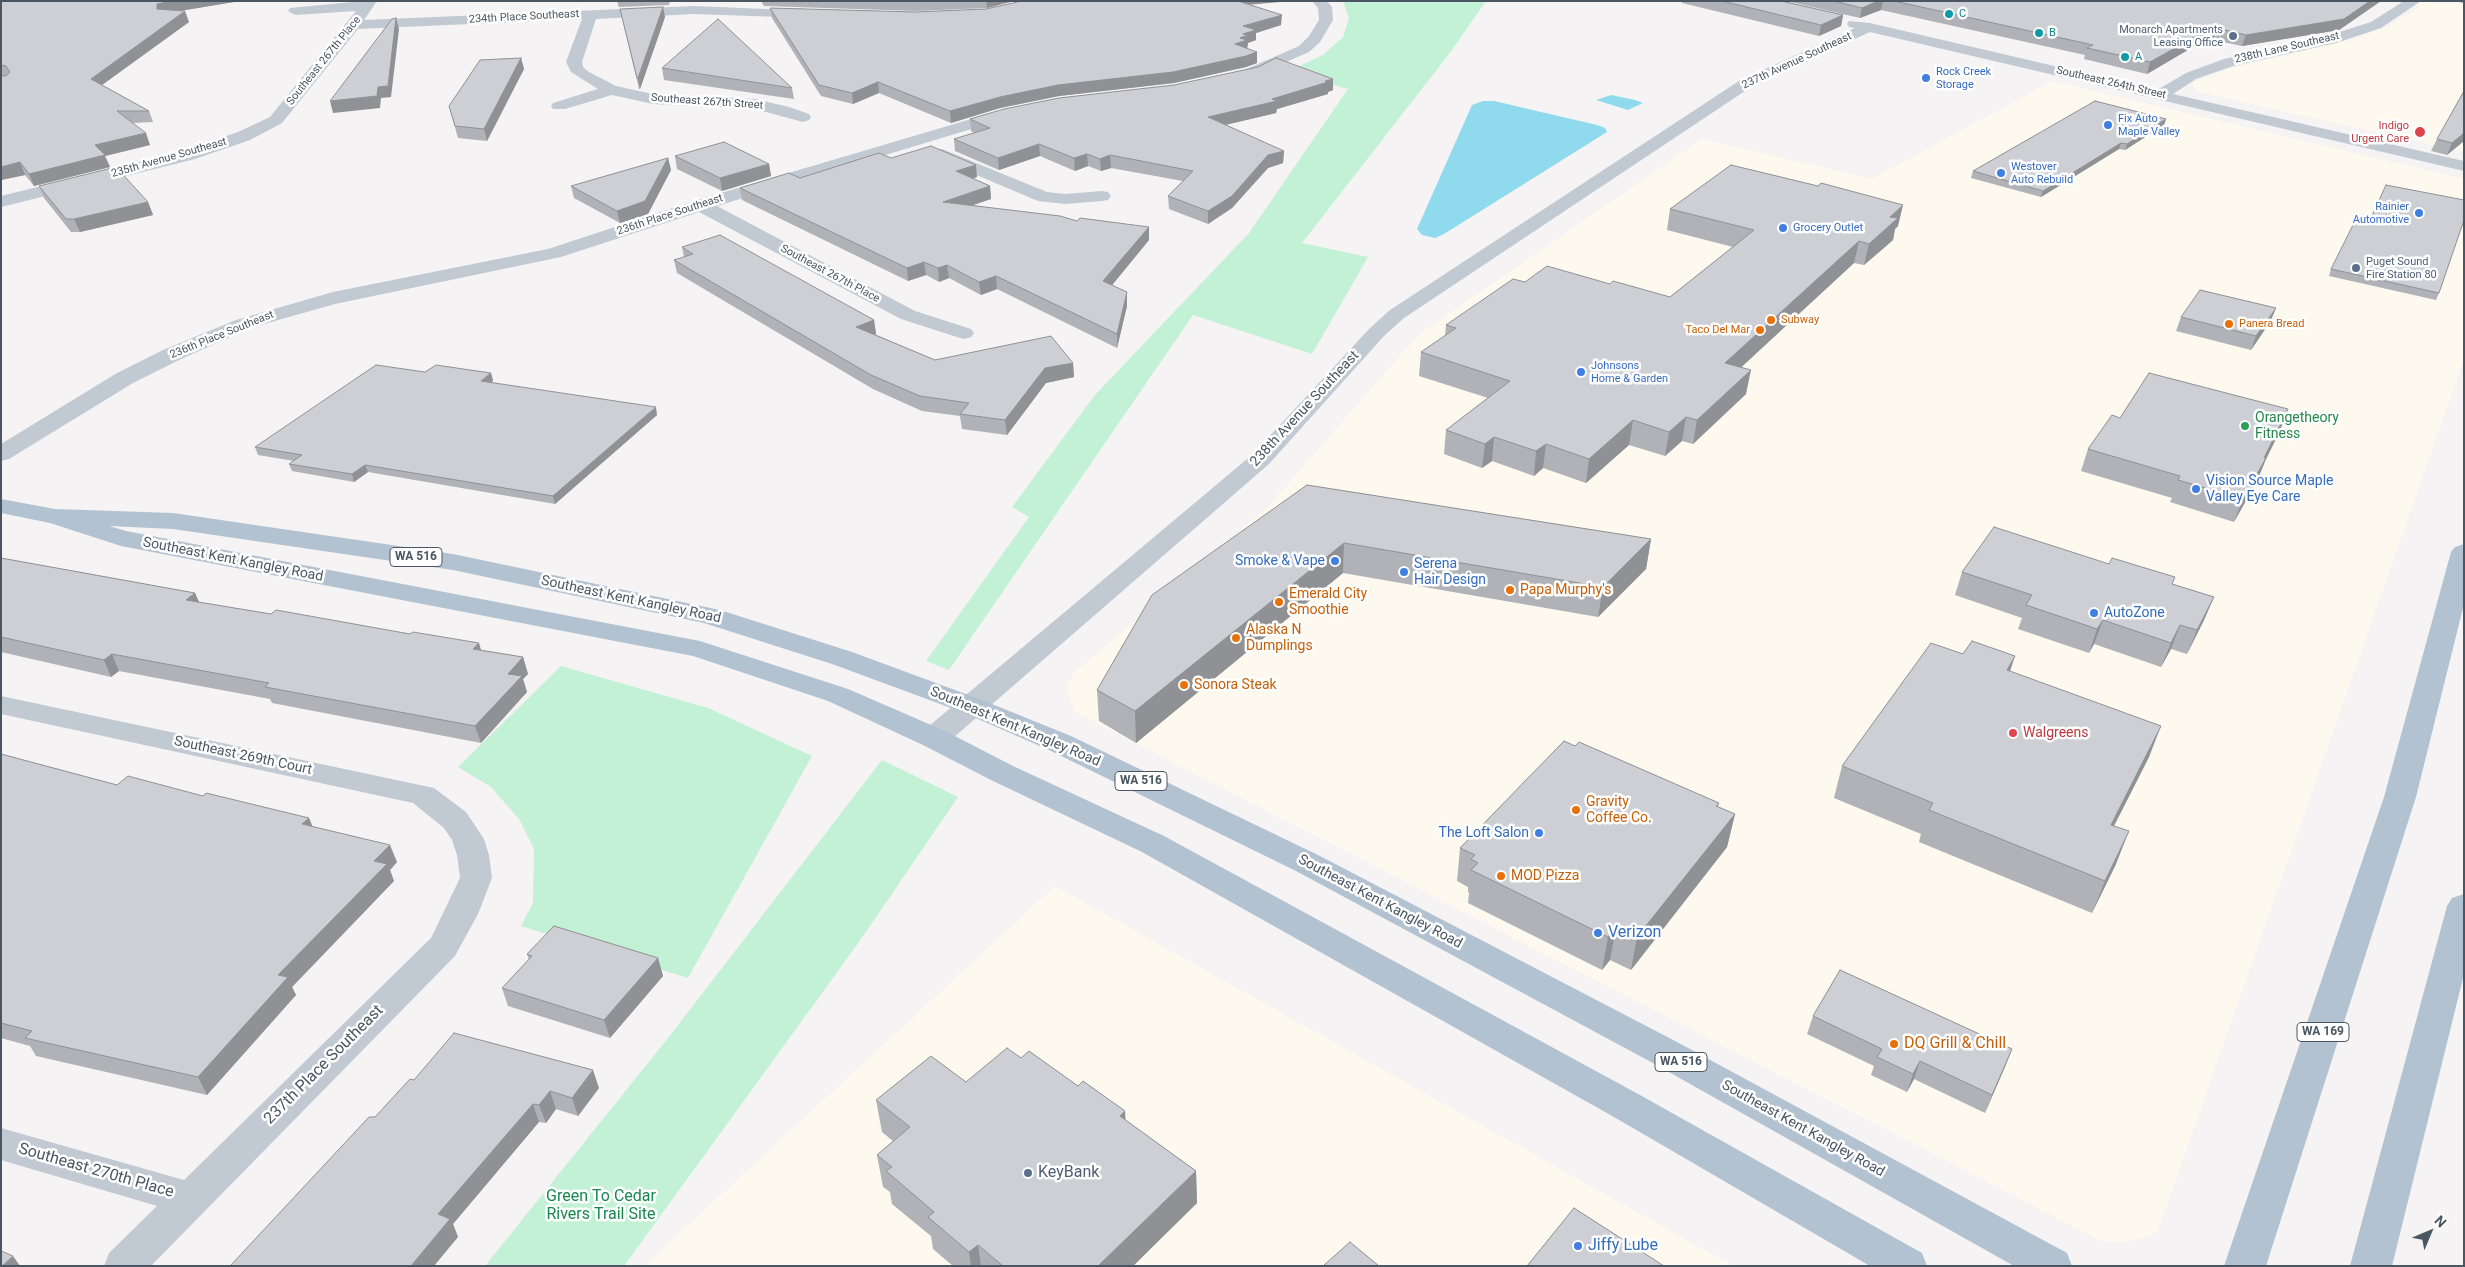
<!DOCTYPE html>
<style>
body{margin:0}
#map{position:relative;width:2465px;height:1267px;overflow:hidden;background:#f5f3f3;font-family:Roboto,sans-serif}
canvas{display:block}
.frame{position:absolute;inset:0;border:2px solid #4a5661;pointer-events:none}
.north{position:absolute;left:2405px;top:1207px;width:50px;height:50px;-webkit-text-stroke:4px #fff;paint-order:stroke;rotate:45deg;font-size:14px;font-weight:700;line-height:20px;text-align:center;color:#4a5661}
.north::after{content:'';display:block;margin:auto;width:18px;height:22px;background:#4a5661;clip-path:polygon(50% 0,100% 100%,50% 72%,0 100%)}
</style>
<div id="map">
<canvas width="2465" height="1267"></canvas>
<div class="frame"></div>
<div class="north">N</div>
</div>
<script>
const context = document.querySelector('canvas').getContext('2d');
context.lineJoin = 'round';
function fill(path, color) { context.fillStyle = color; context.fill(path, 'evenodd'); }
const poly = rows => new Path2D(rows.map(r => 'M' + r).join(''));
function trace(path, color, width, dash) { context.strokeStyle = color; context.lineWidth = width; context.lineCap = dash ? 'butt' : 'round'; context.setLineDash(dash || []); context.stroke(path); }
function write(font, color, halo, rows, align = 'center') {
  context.font = font + ' Roboto,sans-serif'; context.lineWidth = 5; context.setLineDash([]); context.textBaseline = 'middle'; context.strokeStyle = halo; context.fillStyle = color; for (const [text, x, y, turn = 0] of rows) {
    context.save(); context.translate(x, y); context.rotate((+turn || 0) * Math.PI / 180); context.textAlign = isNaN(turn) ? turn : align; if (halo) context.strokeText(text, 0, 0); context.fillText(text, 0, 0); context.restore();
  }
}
fill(poly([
 [2396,1,2464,1,2464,152,2198,92,2192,85,2197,81,2234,67,2351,40,2387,27,2420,6],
 [2052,81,2464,179,2464,359,2158,1231,2133,1241,2104,1242,1075,712,1070,702,1067,688,1074,673,1268,507,1418,335,1702,139,1872,179],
 [1055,886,1733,1266,644,1266]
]), '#fdf9ef');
fill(poly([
 [1343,1,1486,1,1452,50,1302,243,1368,257,1312,354,1193,315,949,670,926,661,1029,517,1012,507,1095,395,1249,233,1348,89,1287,72,1323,55,1343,37,1349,18],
 [561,666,708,708,812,756,688,978,521,926,533,903,534,849,519,819,491,787,458,767],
 [882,760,958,797,859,942,624,1266,485,1266,672,1033]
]), '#c3f1d5');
fill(poly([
 [1611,95,1635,100,1643,103,1628,110,1596,100],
 [1483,101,1494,101,1597,125,1605,128,1607,132,1444,234,1435,238,1422,235,1417,229,1472,105]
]), '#90daee');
fill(poly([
 [363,1,377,1,364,20,694,6,814,11,816,14,814,17,809,18,694,14,596,19,582,62,583,67,589,72,616,86,653,94,755,99,789,107,809,114,811,117,809,120,803,122,755,109,653,104,612,95,565,109,553,109,551,106,553,103,598,89,571,72,566,62,582,19,358,29,282,123,250,140,195,159,1,207,1,196,183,151,238,132,270,117,356,11,295,15,288,11,290,8,363,1],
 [1312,1,1327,1,1332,7,1333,20,1320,42,1309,52,1252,77,1242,77,1239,74,1242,71,1299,46,1309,36,1319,20,1318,8,1312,1],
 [2404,1,2421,1,2381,28,2336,43,2233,66,2196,79,2173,94,2464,161,2464,171,1870,32,1751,87,1404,318,1384,336,1269,464,945,745,934,747,923,745,919,738,923,731,1253,454,1370,328,1390,310,1739,81,1855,28,1849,27,1847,24,1849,21,1870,23,2157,90,2186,73,2224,59,2327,36,2371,22,2404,1],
 [1005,109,1011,111,1013,114,1011,117,717,206,915,311,971,329,974,333,971,337,964,339,957,337,901,319,699,212,561,257,335,304,250,328,179,360,133,383,9,459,1,461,1,444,117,373,163,350,236,320,333,292,548,249,694,201,1005,109],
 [942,149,1047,192,1065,194,1102,191,1108,192,1111,196,1108,200,1102,201,1065,204,1038,201,936,158,933,154,936,150,942,149],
 [1,696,434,788,466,812,484,839,489,855,492,878,478,914,455,956,151,1266,104,1266,109,1253,157,1206,1,1160,1,1128,184,1180,431,938,460,878,457,855,452,840,444,828,413,803,1,714,1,696]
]), '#c1cad2');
fill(poly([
 [1,499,55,509,173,513,453,554,720,610,852,652,982,700,1071,736,1318,855,1677,1042,2067,1253,2072,1266,2014,1266,1651,1062,1296,871,1049,750,962,712,832,664,704,623,453,570,173,529,109,526,126,531,700,641,848,689,945,731,1013,766,1164,836,1640,1095,1922,1253,1927,1266,1870,1266,1614,1117,1142,852,991,780,923,745,828,701,693,656,121,546,50,523,1,513,1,499],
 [2464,544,2464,604,2416,797,2266,1266,2224,1266,2384,797,2451,552,2455,547,2464,544],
 [2464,894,2464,974,2392,1266,2350,1266,2447,906,2452,898,2464,894]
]), '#b3c2d1');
fill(poly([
 [1,1,240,1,180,11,189,22,102,85,149,111,153,122,132,123,150,145,105,156,110,167,34,186,25,175,1,180,3,76,1,76],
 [617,1,670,1,669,5,619,7],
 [761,1,1014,1,987,8,917,11,764,6],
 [1682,1,1781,1,1843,15,1841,26,1819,36,1682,3],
 [1786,1,2381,1,2339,30,2242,46,2213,40,2203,41,2147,74,2084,59,2085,55,1881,10,1860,18],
 [2452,1,2464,1,2464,3],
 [1249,5,1281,25,1256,33,1256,40,1248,43,1247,48,1257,63,1246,67,1174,83,1059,96,1000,108,951,123,879,93,853,104,821,96,772,18,770,8,916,12,986,9],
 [620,9,665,17,640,89,639,89],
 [521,58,524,69,487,141,458,138,449,106],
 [662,68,792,88,794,99,664,80],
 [1333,79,1333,90,1328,92,1328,94,1277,109,1276,113,1225,125,1284,151,1283,163,1268,168,1232,208,1208,224,1169,209,1168,196,1183,181,1111,168,1101,171,1088,166,1075,171,1040,156,999,170,955,151,954,139,974,133,971,131,970,119],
 [2464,91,2464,141,2447,155,2431,151,2437,139],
 [2166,119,2164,125,2125,150,2119,149,2041,197,1971,178,1973,171],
 [675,156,769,164,771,176,722,191,677,169],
 [668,158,671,170,648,214,620,223,574,198,571,186],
 [891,158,977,177,973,179,990,186,991,199,972,205,1077,221,1149,227,1149,240,1112,285,1127,306,1117,348,997,289,981,295,949,278,939,282,926,275,908,281,742,200,740,188,800,178],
 [39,186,148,202,153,215,80,232,71,232,44,198],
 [1670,209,1898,226,1895,229,1893,240,1864,265,1854,263,1741,367,1746,394,1693,444,1682,441,1665,456,1629,445,1586,483,1543,468,1534,476,1492,461,1482,468,1444,454,1446,430,1488,398,1419,376,1421,352,1445,336,1446,325,1525,282,1610,284,1670,297,1733,247,1667,230],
 [2369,222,2439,293,2436,300,2329,276,2331,269],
 [682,247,874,320,876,334,874,334,935,360,1073,363,1074,377,1046,383,1007,435,962,429,960,416,922,411,873,389,677,273,674,260,684,257],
 [2276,308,2270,322,2251,350,2176,331,2181,317],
 [425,372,491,373,493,381,490,382,657,415,555,504,368,472,354,482,292,471,289,464,294,461,258,455,255,447],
 [2280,431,2266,459,2257,481,2234,522,2170,502,2172,498,2081,471,2088,449],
 [1307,485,1651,539,1646,569,1598,617,1343,573,1136,743,1099,721,1097,690],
 [1,558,195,593,199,602,523,657,528,674,523,679,527,692,481,743,272,703,270,699,119,671,111,677,1,652],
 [1962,572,2173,584,2214,597,2204,620,2187,654,2171,649,2161,667,2094,644,2089,653,2018,629,2022,618,1955,595],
 [2010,672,2149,757,2114,826,2116,864,2092,913,1919,842,1921,834,1834,798,1842,766],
 [1575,746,1719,803,1718,807,1735,814,1727,847,1631,970,1610,960,1602,970,1468,903,1469,893,1468,892,1468,887,1457,881,1460,848],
 [1,754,117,785,203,796,309,818,312,826,397,862,390,870,394,881,292,987,296,995,207,1095,36,1056,30,1046,1,1038],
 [527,954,658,958,663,976,610,1038,508,1006,502,988,529,960],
 [1813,1016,2012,1049,1985,1113,1914,1079,1907,1092,1871,1075,1874,1066,1807,1034],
 [1021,1058,1078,1086,1125,1111,1125,1120,1196,1171,1197,1203,1133,1266,953,1266,933,1249,931,1236,892,1204,890,1192,883,1187,877,1155,893,1141,882,1132,876,1100,966,1082],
 [414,1080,599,1088,578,1116,556,1109,546,1123,539,1122,453,1224,458,1237,375,1117]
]), '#b0b2b7');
fill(poly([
 [172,1,240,1,161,14,157,9,157,4],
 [986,1,1014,1,987,8],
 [1223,1,1292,1,1223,7],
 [1878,1,1883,1,1881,10,1860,18,1862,8],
 [2370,1,2381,1,2339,30,2242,46,2246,35],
 [663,7,665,17,640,89,638,78],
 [185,11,189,22,95,90,91,79],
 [1282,15,1281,25,1256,33,1256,40,1248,43,1247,50,1235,44,1243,26],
 [1843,15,1841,26,1819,36,1821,25],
 [396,18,399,29,391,97,381,98,380,108,333,113,330,101,378,87],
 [2217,28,2213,40,2203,41,2147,74,2150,62,2207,30],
 [1257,52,1257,63,1246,67,1174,83,1059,96,1000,108,951,123,950,111,1000,97,1058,85],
 [521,58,524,69,487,141,484,129],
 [1333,79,1333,90,1328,92,1328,94,1277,109,1276,113,1208,129,1208,117,1272,99],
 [878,82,879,93,853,104,852,93],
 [2166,119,2164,125,2125,150,2127,144],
 [146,133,150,145,105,156,110,167,34,186,29,174,95,145],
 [2464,133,2464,141,2447,155,2452,143],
 [2121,143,2119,149,2041,197,2043,191],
 [1039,144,1040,156,999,170,998,158],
 [1284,151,1283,163,1268,168,1232,208,1208,224,1208,211,1268,155],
 [1087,154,1088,166,1075,171,1074,158],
 [1110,155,1111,168,1101,171,1100,159],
 [668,158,671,170,648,214,620,223,617,211],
 [20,162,25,175,1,180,1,167],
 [769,164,771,176,722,191,720,178],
 [976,165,977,177,957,184,956,171],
 [990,186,991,199,944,215,943,202],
 [148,202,153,215,80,232,74,219],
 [1903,205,1898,226,1895,229,1893,240,1864,265,1869,244,1890,217],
 [1149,227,1149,240,1104,295,1103,281],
 [1859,241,1854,263,1721,386,1725,363],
 [924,262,926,275,908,281,907,268],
 [947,265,949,278,939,282,938,268],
 [996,276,997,289,981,295,979,282],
 [1127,292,1127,306,1117,348,1117,334],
 [2276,308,2270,322,2251,350,2256,336],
 [874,320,876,334,858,341,856,327],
 [1073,363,1074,377,1046,383,1007,435,1005,420,1045,368],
 [1751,370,1746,394,1693,444,1697,420],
 [491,373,493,381,483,388,481,381],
 [656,407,657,415,555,504,553,496],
 [2288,409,2280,431,2266,459,2257,481,2234,522,2243,499],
 [1686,417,1682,441,1665,456,1669,432],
 [1633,420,1629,445,1586,483,1589,459],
 [1494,437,1492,461,1482,468,1485,444],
 [1546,444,1543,468,1534,476,1536,451],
 [365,465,368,472,354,482,352,474],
 [1651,539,1646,569,1598,617,1603,587],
 [1344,543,1343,573,1136,743,1135,711],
 [195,593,202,609,186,600],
 [2214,597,2204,620,2187,654,2197,630],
 [2103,620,2094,644,2089,653,2097,629],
 [2180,625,2171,649,2161,667,2171,643],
 [479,643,484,660,473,649],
 [112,654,119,671,111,677,104,660],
 [2015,656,2005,687,2007,670],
 [523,657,528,674,523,679,527,692,481,743,475,726,508,674],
 [2161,726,2149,757,2098,857,2111,825],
 [1735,814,1727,847,1631,970,1637,937],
 [309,818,316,835,302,824],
 [2129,831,2116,864,2092,913,2105,881],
 [390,845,397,862,390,870,394,881,292,987,296,995,207,1095,198,1077,278,975,374,861],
 [1616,927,1610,960,1602,970,1608,937],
 [658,958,663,976,610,1038,604,1020],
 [2012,1049,2005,1067,1985,1113,1992,1095],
 [1920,1061,1914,1079,1907,1092,1913,1074],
 [593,1070,599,1088,578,1116,572,1098],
 [550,1091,556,1109,546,1123,539,1105],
 [533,1104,539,1122,453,1224,458,1237,434,1266,411,1266,438,1214],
 [1125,1111,1127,1144,1120,1116],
 [1196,1171,1197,1203,1133,1266,1098,1266],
 [978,1245,981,1266,971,1266,969,1252],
 [13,1256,20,1266,2,1266]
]), '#909195');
const building = poly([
 [3,1,172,1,157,4,157,9,185,11,91,79,149,111,117,111,146,133,95,145,105,155,29,174,20,162,1,167,1,76,6,76,10,72,6,66,1,65,1,2,3,1],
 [1022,1,1238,1,1282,15,1243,26,1256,30,1243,34,1248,35,1240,38,1247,40,1235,44,1257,52,1246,56,1173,72,1058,85,1000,97,950,111,878,82,852,93,819,85,770,8,916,12,986,9,1022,1],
 [1722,1,1781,1,1843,15,1821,25,1722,1],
 [1834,1,1878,1,1862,8,1834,1],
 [1894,1,2370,1,2344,19,2246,35,2217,28,2207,30,2150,62,2087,48,2093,45,1894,1],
 [663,7,638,78,637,78,620,9,663,7],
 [396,18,388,86,378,87,377,96,330,101,392,19,396,18],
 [718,19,792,88,662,68,718,19],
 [521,58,484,129,455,126,449,106,480,60,521,58],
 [1276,58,1333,79,1325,81,1328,82,1272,99,1277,101,1208,117,1284,151,1268,155,1232,196,1208,211,1168,196,1193,171,1110,155,1100,159,1087,154,1074,158,1039,144,998,158,954,139,990,128,970,119,1004,109,1059,98,1174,85,1258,67,1276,58],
 [2464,91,2464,133,2452,143,2437,139,2464,91],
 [2095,101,2166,119,2127,144,2121,143,2043,191,1973,171,2095,101],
 [724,142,769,164,720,178,675,156,724,142],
 [931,146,976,165,956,171,990,186,943,202,1060,216,1077,221,1080,218,1149,227,1103,281,1127,292,1117,334,996,276,979,282,947,265,938,268,924,262,907,268,740,188,789,173,800,178,879,153,891,158,931,146],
 [668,158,645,201,617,211,571,186,668,158],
 [1731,165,1818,186,1821,183,1903,205,1890,217,1898,218,1869,244,1859,241,1725,363,1751,370,1697,420,1686,417,1669,432,1633,420,1589,459,1546,444,1536,451,1494,437,1485,444,1446,430,1510,381,1421,352,1456,328,1446,325,1513,279,1525,282,1547,266,1610,284,1613,281,1670,297,1754,230,1670,209,1731,165],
 [116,167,148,202,74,219,66,219,39,186,116,167],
 [2386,185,2464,200,2464,220,2439,293,2331,269,2356,219,2369,222,2386,185],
 [720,235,874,320,856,327,935,360,1051,336,1073,363,1045,368,1005,420,960,414,969,403,920,396,871,375,674,260,693,254,682,247,720,235],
 [2200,290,2276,308,2256,336,2181,317,2200,290],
 [376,365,425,372,436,365,491,373,481,381,656,407,553,496,365,465,352,474,289,464,302,455,255,447,376,365],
 [2149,373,2288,409,2264,458,2266,458,2243,499,2178,480,2180,476,2088,449,2112,415,2120,418,2149,373],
 [1307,485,1651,539,1603,587,1344,543,1135,711,1097,690,1152,595,1307,485],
 [1994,527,2109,564,2112,558,2175,577,2172,584,2214,597,2197,630,2180,625,2171,643,2103,620,2097,629,2026,605,2032,595,1962,572,1994,527],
 [1,558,195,593,186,600,271,614,276,610,410,634,413,632,479,643,473,649,523,657,508,674,522,676,475,726,265,687,269,683,112,654,104,660,1,637,1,558],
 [1972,641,2015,656,2007,670,2161,726,2111,825,2129,831,2105,881,1929,810,1933,803,1842,766,1931,643,1963,654,1972,641],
 [1564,741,1575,746,1579,742,1719,803,1716,806,1735,814,1637,937,1616,927,1608,937,1471,870,1478,863,1471,859,1475,855,1460,848,1564,741],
 [1,754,117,785,128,776,203,796,206,793,309,818,302,824,390,845,374,861,387,864,278,975,288,977,198,1077,25,1038,32,1031,1,1023,1,754],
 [554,926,658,958,604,1020,502,988,532,956,527,954,554,926],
 [1840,970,2012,1049,1992,1095,1920,1061,1913,1074,1877,1057,1882,1049,1813,1016,1840,970],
 [454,1033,593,1070,572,1098,550,1091,539,1105,533,1104,438,1214,450,1219,411,1266,230,1266,369,1117,375,1117,410,1079,414,1080,454,1033],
 [1007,1048,1021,1058,1029,1051,1078,1086,1083,1081,1125,1111,1120,1116,1196,1171,1098,1266,1003,1266,978,1245,969,1252,928,1217,934,1212,886,1171,892,1167,877,1155,910,1127,876,1100,931,1056,966,1082,1007,1048],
 [1574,1208,1664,1266,1527,1266,1574,1208],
 [1350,1242,1379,1266,1323,1266,1350,1242],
 [1,1251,13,1256,2,1266,1,1266,1,1251]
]);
fill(building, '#cdcfd5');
trace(building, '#909195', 1);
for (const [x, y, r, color] of [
 [1949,14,5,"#0f9aa8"],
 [2039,33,5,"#0f9aa8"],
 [2233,36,5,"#5c6f8a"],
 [2125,57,5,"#0f9aa8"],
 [1926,78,5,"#3f7fe0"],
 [2108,125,5,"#3f7fe0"],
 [2420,132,6,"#e0444e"],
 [2001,173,5,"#3f7fe0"],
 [2419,213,5,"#3f7fe0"],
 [1783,228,5,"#3f7fe0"],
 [2356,268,5,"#5c6f8a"],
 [1771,320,5,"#e8710a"],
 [2229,324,5,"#e8710a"],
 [1760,330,5,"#e8710a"],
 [1581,372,5,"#3f7fe0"],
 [2245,426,5,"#2e9e5b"],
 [2196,489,5,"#3f7fe0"],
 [1335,561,5,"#3f7fe0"],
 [1404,572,5,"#3f7fe0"],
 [1510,590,5,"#e8710a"],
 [1279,602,5,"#e8710a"],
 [2094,613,5,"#3f7fe0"],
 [1236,638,5,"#e8710a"],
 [1184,685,5,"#e8710a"],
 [2013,733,5,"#e0444e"],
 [1576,810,5,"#e8710a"],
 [1539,833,5,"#3f7fe0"],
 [1501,876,5,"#e8710a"],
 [1598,933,5,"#3f7fe0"],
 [1894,1044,5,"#e8710a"],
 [1028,1173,5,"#5c6f8a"],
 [1578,1246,5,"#3f7fe0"]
]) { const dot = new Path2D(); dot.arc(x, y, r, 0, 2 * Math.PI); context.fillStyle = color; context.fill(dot); trace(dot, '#fff', 2); }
write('11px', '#0d838f', '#fff', [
 ["C",1959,14],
 ["B",2049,33],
 ["A",2135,57]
], 'left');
write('11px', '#4a5661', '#fff', [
 ["234th Place Southeast",524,17,-3],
 ["238th Lane Southeast",2287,48,-13],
 ["Southeast 267th Place",324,61,-51],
 ["237th Avenue Southeast",1797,61,-25],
 ["Southeast 264th Street",2111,83,13],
 ["Southeast 267th Street",707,102,4],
 ["235th Avenue Southeast",169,158,-16],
 ["236th Place Southeast",670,215,-18],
 ["Southeast 267th Place",830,274,28],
 ["236th Place Southeast",222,335,-22]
]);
write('11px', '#4e5e75', '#fff', [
 ["Monarch Apartments",2223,30],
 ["Leasing Office",2223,43],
 ["Puget Sound",2366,262,"left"],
 ["Fire Station 80",2366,275,"left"]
], 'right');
write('11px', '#366cbe', '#fff', [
 ["Rock Creek",1936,72],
 ["Storage",1936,85],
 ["Fix Auto",2118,119],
 ["Maple Valley",2118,132],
 ["Westover",2011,167],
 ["Auto Rebuild",2011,180],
 ["Rainier",2409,207,"right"],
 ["Automotive",2409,220,"right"],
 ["Grocery Outlet",1793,228],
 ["Johnsons",1591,366],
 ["Home & Garden",1591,379]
], 'left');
write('11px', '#be3a42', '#fff', [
 ["Indigo",2409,126],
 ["Urgent Care",2409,139]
], 'right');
write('11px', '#c56008', '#fff', [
 ["Subway",1781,320],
 ["Panera Bread",2239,324],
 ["Taco Del Mar",1750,330,"right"]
], 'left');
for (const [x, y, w] of [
 [416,557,52],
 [1141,781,52],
 [2323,1032,52],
 [1681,1062,52]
]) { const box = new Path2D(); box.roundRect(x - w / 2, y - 9.5, w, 19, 4); context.fillStyle = '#fff'; context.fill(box); trace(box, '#4a5661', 1); }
write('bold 12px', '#4a5661', null, [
 ["WA 516",416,557],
 ["WA 516",1141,781],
 ["WA 169",2323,1032],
 ["WA 516",1681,1062]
]);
write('14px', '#4a5661', '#fff', [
 ["238th Avenue Southeast",1305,409,-47],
 ["Southeast Kent Kangley Road",233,560,11],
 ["Southeast Kent Kangley Road",631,600,12],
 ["Southeast Kent Kangley Road",1015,727,23],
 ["Southeast 269th Court",243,756,12],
 ["Southeast Kent Kangley Road",1380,902,28],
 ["Southeast Kent Kangley Road",1803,1129,29]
]);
write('14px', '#27864d', '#fff', [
 ["Orangetheory",2255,418],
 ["Fitness",2255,434]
], 'left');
write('14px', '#366cbe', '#fff', [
 ["Vision Source Maple",2206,481],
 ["Valley Eye Care",2206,497],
 ["Smoke & Vape",1325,561,"right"],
 ["Serena",1414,564],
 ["Hair Design",1414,580],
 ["AutoZone",2104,613],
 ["The Loft Salon",1529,833,"right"]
], 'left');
write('14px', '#c56008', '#fff', [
 ["Papa Murphy's",1520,590],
 ["Emerald City",1289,594],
 ["Smoothie",1289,610],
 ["Alaska N",1246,630],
 ["Dumplings",1246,646],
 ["Sonora Steak",1194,685],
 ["Gravity",1586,802],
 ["Coffee Co.",1586,818],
 ["MOD Pizza",1511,876]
], 'left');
write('14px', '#be3a42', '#fff', [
 ["Walgreens",2023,733]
], 'left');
write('16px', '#366cbe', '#fff', [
 ["Verizon",1608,933],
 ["Jiffy Lube",1588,1246]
], 'left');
write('16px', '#c56008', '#fff', [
 ["DQ Grill & Chill",1904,1044]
], 'left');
write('16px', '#4a5661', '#fff', [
 ["237th Place Southeast",324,1065,-45],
 ["Southeast 270th Place",96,1171,16]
]);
write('16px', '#4e5e75', '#fff', [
 ["KeyBank",1038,1173]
], 'left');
write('16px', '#17864f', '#fff', [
 ["Green To Cedar",601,1197],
 ["Rivers Trail Site",601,1215]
]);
</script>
